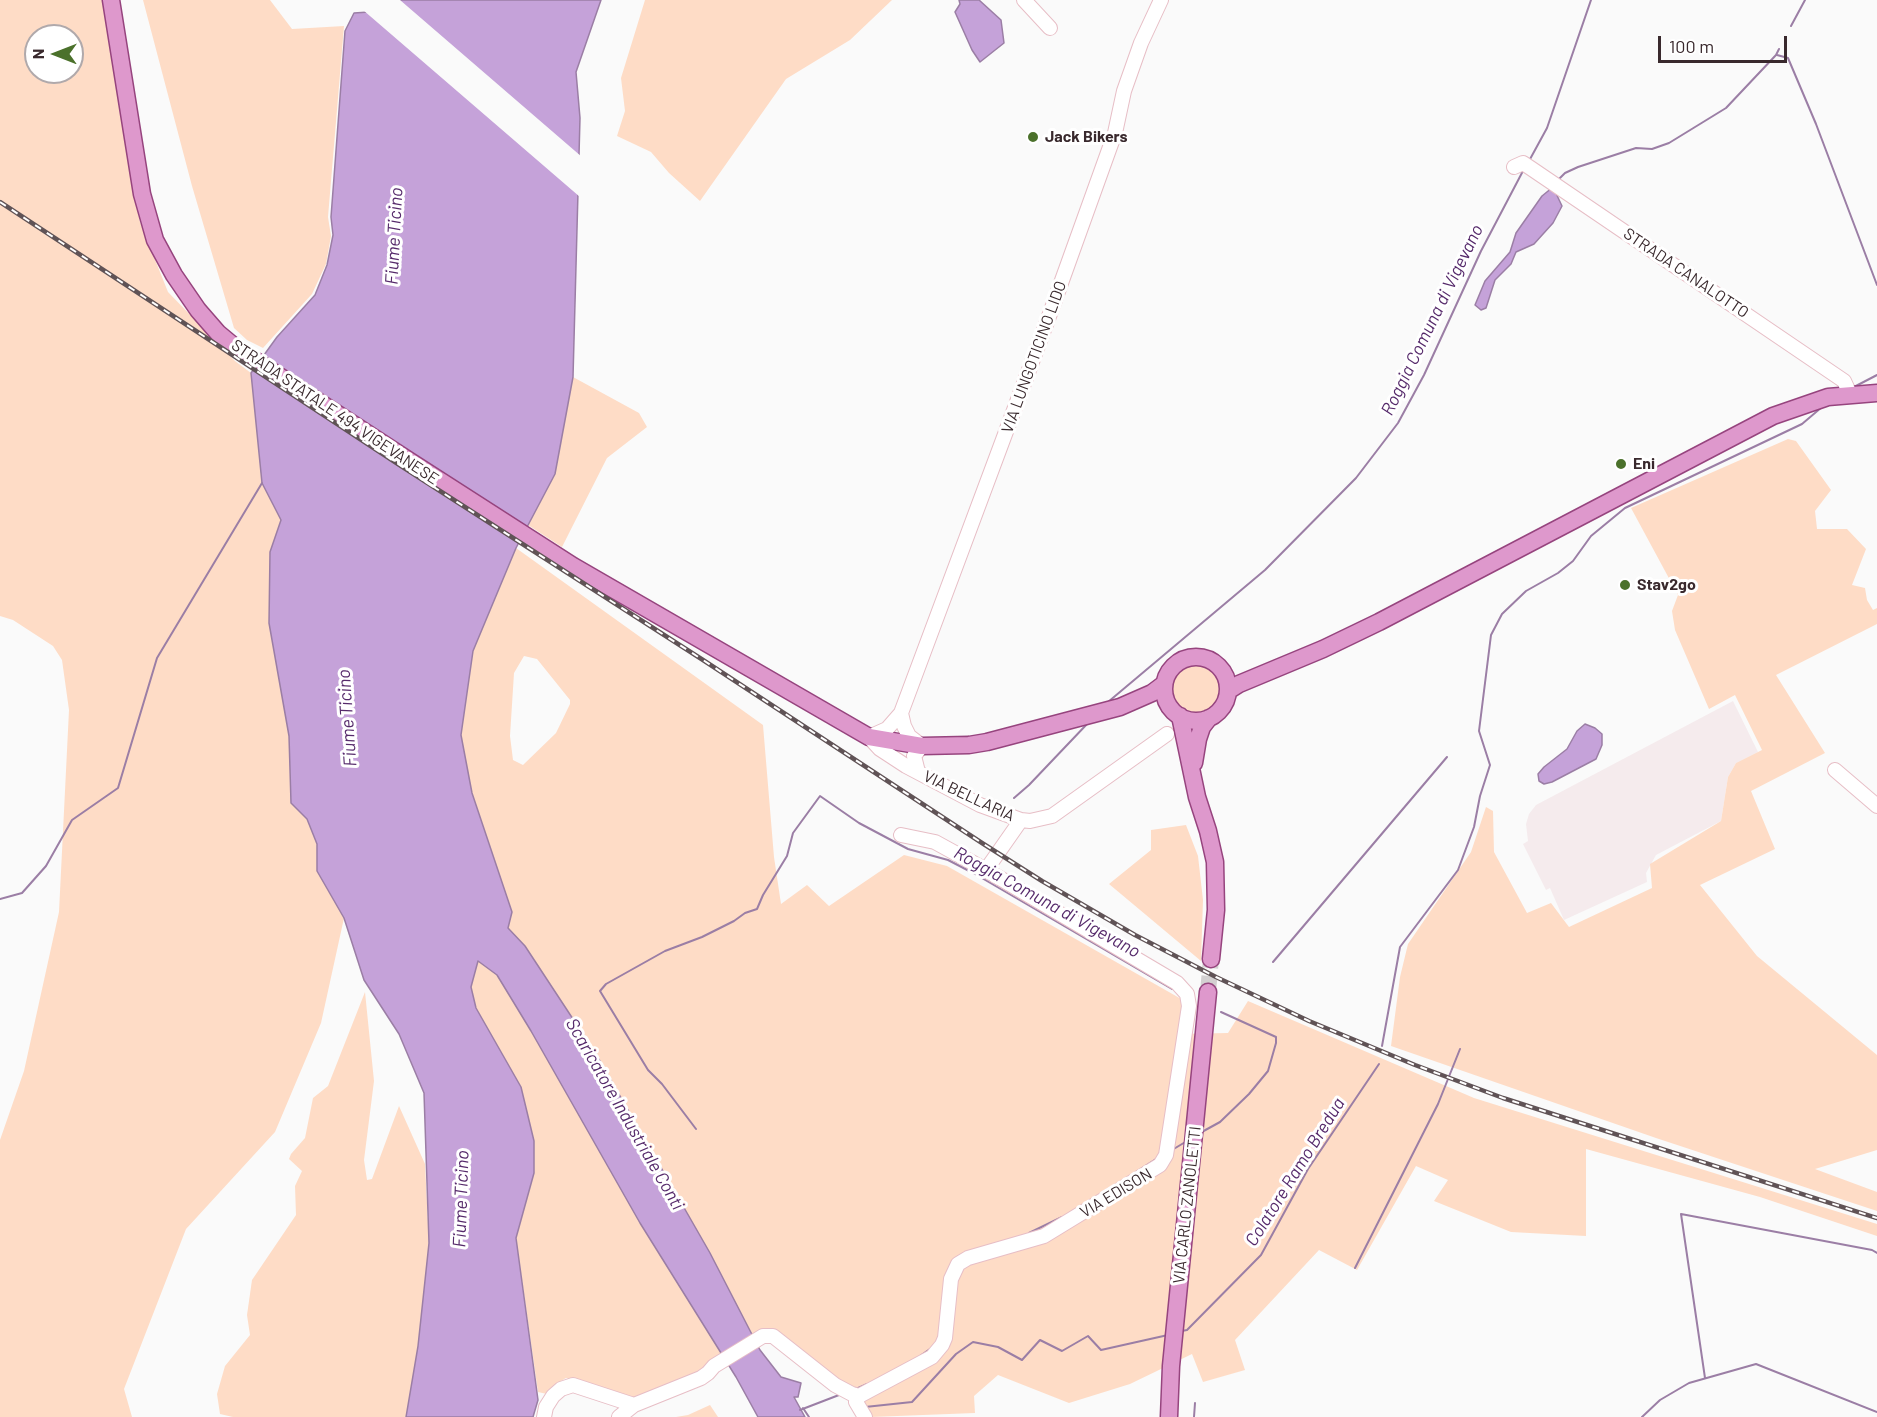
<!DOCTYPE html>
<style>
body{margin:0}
#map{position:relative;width:1877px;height:1417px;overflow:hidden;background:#fafafa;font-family:Barlow,sans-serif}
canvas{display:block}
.north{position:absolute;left:24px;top:24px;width:60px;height:60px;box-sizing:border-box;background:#fff;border:2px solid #b0a9ab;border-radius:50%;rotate:270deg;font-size:16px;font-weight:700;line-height:24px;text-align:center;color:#39292d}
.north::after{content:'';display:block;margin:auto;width:21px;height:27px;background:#4b712b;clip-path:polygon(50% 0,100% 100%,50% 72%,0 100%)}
.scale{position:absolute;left:1658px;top:36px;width:129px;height:27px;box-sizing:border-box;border:3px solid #39292d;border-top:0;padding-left:8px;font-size:18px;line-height:21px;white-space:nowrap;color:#39292d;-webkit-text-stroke:4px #fff;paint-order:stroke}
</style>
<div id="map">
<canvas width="1877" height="1417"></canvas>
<div class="north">N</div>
<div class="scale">100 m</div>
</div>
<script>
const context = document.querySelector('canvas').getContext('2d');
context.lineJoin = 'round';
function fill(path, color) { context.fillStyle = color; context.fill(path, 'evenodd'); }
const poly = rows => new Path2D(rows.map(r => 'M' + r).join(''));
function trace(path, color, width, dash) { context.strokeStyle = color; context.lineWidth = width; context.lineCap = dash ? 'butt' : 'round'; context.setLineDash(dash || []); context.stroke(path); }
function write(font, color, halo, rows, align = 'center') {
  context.font = font + ' Barlow,sans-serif'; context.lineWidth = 6; context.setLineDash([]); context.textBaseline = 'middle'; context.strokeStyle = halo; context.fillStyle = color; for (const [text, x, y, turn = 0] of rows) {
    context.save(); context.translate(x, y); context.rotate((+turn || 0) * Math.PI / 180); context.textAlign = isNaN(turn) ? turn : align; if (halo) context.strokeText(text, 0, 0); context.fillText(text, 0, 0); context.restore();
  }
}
fill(poly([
 [1733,701,1758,752,1736,763,1728,777,1721,821,1656,855,1646,873,1647,882,1564,920,1550,888,1546,890,1523,844,1528,841,1526,824,1529,814,1536,805]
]), '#f5ebed');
fill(poly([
 [0,0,105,0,130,174,140,222,168,292,235,361,251,373,262,483,281,520,270,552,289,736,291,803,307,819,317,844,317,871,344,918,321,1023,275,1132,186,1229,124,1389,132,1417,0,1417,0,1140,24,1071,59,912,69,710,62,660,53,646,13,620,0,616],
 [36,36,72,36,72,72,36,72],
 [143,0,270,0,292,29,344,26,328,217,331,236,326,264,312,294,263,348,247,340,234,328,192,186],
 [645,0,892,0,850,40,786,79,700,201,669,173,651,152,617,136,625,111,621,78],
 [573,377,639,413,647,427,607,458,562,547,528,525,555,474],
 [1788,439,1796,441,1831,490,1815,511,1817,529,1847,529,1866,549,1852,585,1865,588,1867,600,1873,610,1877,608,1877,624,1776,675,1825,753,1751,791,1775,849,1700,885,1757,956,1877,1055,1877,1150,1815,1169,1877,1192,1877,1211,1656,1138,1391,1046,1400,977,1408,944,1471,852,1486,807,1493,811,1494,852,1527,913,1551,903,1569,927,1652,888,1650,864,1721,821,1728,777,1736,763,1762,750,1735,695,1709,709,1675,630,1672,611,1678,595,1631,508],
 [516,548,763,725,774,857,781,904,807,885,829,906,904,855,947,866,1183,1000,1178,1034,1228,1033,1248,1001,1474,1098,1877,1224,1877,1236,1760,1197,1586,1149,1586,1236,1511,1232,1434,1201,1448,1180,1416,1166,1357,1270,1319,1250,1235,1340,1245,1370,1203,1382,1192,1354,1130,1384,1069,1403,998,1375,974,1396,975,1413,871,1417,858,1390,839,1382,768,1330,670,1389,637,1400,566,1378,556,1384,547,1394,538,1392,516,1238,534,1173,521,1087,476,1008,471,987,477,961,472,793,461,735,473,651],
 [524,656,537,659,570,700,570,704,556,733,523,765,513,760,510,736,514,673],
 '1171 689a24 24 0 1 1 48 0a24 24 0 1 1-48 0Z',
 [1186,825,1198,856,1203,900,1201,961,1109,884,1151,850,1151,830],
 [365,992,374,1081,364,1160,367,1180,372,1179,399,1106,425,1164,429,1243,418,1346,406,1417,233,1417,220,1414,217,1394,225,1366,250,1335,247,1315,252,1280,296,1215,295,1186,302,1171,289,1159,291,1154,305,1138,313,1098,328,1086],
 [710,1405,718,1417,676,1417,688,1415]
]), '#fedcc6');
const water = poly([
 [373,0,601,0,576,72,580,118,573,377,555,474,516,548,473,651,461,735,472,793,512,912,508,928,525,946,596,1054,710,1253,760,1350,781,1377,801,1383,798,1397,794,1397,805,1417,758,1417,736,1377,640,1223,531,1031,497,975,478,961,471,987,476,1008,521,1087,534,1141,534,1173,516,1238,538,1400,533,1417,406,1417,418,1346,429,1243,424,1093,399,1034,364,980,344,918,317,871,317,844,307,819,291,803,289,736,269,623,270,552,281,520,262,483,251,373,277,337,315,295,327,265,333,235,331,217,345,31,354,13,369,12,373,0],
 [959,0,979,0,1001,20,1004,43,980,62,972,50,955,12,960,4,959,0],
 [1553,187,1562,206,1553,223,1534,244,1516,252,1511,264,1495,280,1486,308,1481,310,1475,305,1485,281,1510,252,1516,233,1542,196,1553,187],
 [1585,724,1595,728,1602,734,1602,745,1596,759,1552,782,1544,784,1539,781,1538,774,1544,767,1567,749,1577,731,1585,724]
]);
fill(water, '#c5a2d9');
trace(water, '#9b7ea5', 1.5);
fill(poly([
 [370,0,400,0,582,157,580,197,363,10,367,10]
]), '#fafafa');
trace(poly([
 [1791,26,1805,0],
 [1777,55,1788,58,1816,124,1877,285],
 [1529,161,1547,128,1591,0],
 [1558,180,1565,173,1578,167,1636,148,1652,149,1669,143,1726,108,1776,55,1779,49],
 [1852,388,1877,375],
 [1108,702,1265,570,1356,478,1398,423,1424,375,1481,251,1524,169],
 [1014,798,1029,785,1088,723],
 [0,899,22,893,46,866,72,820,118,788,157,658,262,483],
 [1273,962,1447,757],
 [1382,1046,1400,947,1458,870,1474,827,1480,796,1490,765,1479,731,1491,635,1502,614,1526,591,1558,573,1573,561,1591,536,1625,508,1802,424,1822,407],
 [696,1129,662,1084,648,1070,600,991,606,984,665,951,702,937,734,921,745,913,757,909,763,895,787,856,793,833,820,796,859,823,908,849,948,860,975,874,1172,989],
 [1200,1133,1220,1122,1249,1094,1268,1071,1276,1043,1276,1037,1221,1012],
 [1172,1150,1187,1141],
 [1136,1172,1156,1159],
 [1029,1233,1062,1217],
 [1355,1268,1438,1104,1460,1049],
 [1182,1331,1187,1330,1261,1255,1308,1169,1379,1064],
 [920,1356,930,1349],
 [1705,1378,1681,1214,1872,1250,1877,1253],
 [856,1389,867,1384],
 [865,1407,912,1402,956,1354,973,1342,998,1347,1022,1360,1040,1340,1062,1351,1088,1336,1101,1350,1168,1335],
 [803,1408,809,1417],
 [800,1410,839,1395],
 [1194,1417,1195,1403],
 [1642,1417,1660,1400,1689,1383,1756,1364,1877,1412]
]), '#9b7ea5', 2);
trace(poly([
 [1208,992,1211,959]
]), '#d3d0d1', 16, [16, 8]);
const minor = poly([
 [1024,0,1050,28],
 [1161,0,1141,43,1124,91,1115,133,1051,311,901,713,887,729,869,737,880,749,906,766,980,805,1021,820,1030,821,1052,816,1167,734],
 [1514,167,1523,163,1532,169,1844,381,1850,394],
 [901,713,904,726,909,736,922,746,914,756,918,772],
 [1835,770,1877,806],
 [901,835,935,842,986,870],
 [859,1396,932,1357,942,1345,945,1338,951,1279,958,1264,968,1258,1044,1236,1160,1165,1166,1155,1189,1006,1187,994,1177,983,986,870,1021,820],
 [859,1396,856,1402,865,1417],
 [544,1417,546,1407,553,1396,561,1389,573,1385,634,1405],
 [619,1417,634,1405,701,1378,708,1373,714,1366,763,1336,773,1336,835,1385,852,1394,859,1396]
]);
const major = poly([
 [111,0,142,194,155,240,174,275,198,310,218,333,236,348,408,460,573,566,869,737,922,746,969,745,987,742,1120,707,1152,693,1164,684],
 '1164 689a32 32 0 1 1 64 0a32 32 0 1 1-64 0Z',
 [1228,691,1239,684,1323,649,1379,622,1773,416,1828,397,1877,393],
 [1180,716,1197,797,1208,831,1215,862,1216,910,1211,959],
 [1194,763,1198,739,1202,727,1209,718],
 [1169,1417,1171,1366,1208,992]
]);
trace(minor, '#e7bec6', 16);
trace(major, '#96447e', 19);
trace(minor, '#fff', 14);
trace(major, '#de98cc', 16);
const rail = poly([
 [0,202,398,464,703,660,982,843,1042,881,1135,935,1216,977,1309,1021,1415,1065,1503,1098,1877,1218]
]);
trace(rail, '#605356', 4.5);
trace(rail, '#fff', 2, [7]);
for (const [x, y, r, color] of [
 [1033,137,6,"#4b712b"],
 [1621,464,6,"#4b712b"],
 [1625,585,6,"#4b712b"]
]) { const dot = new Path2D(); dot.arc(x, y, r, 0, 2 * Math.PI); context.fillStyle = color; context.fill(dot); trace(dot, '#fff', 2); }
write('bold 16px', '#39292d', '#fff', [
 ["Jack Bikers",1045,137],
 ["Eni",1633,464],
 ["Stav2go",1637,585]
], 'left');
write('16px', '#39292d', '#fff', [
 ["STRADA CANALOTTO",1686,273,34],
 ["VIA LUNGOTICINO LIDO",1034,357,-70],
 ["STRADA STATALE 494 VIGEVANESE",335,412,34],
 ["VIA BELLARIA",969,796,25],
 ["VIA EDISON",1116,1193,-31],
 ["VIA CARLO ZANOLETTI",1187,1205,-84]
]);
write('italic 18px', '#562a6b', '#fff', [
 ["Fiume Ticino",394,236,-87],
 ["Roggia Comuna di Vigevano",1432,320,-64],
 ["Fiume Ticino",347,718,-94],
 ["Roggia Comuna di Vigevano",1047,902,29],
 ["Scaricatore Industriale Conti",625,1114,60],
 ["Colatore Ramo Bredua",1295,1172,-58],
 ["Fiume Ticino",461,1199,-88]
]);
</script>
